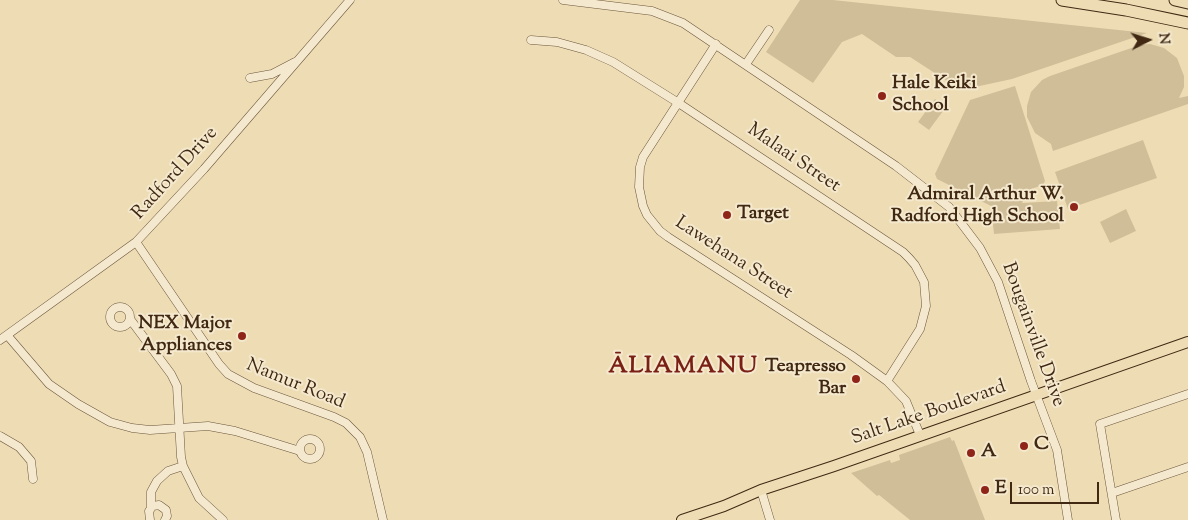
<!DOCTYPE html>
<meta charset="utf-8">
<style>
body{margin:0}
#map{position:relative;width:1188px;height:520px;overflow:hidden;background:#eeddb4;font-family:"Sorts Mill Goudy",serif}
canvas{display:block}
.north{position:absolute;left:1123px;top:15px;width:50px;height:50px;-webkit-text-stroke:4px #f4e9ce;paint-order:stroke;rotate:85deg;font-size:14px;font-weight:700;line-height:20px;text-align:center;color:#402813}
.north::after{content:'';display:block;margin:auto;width:18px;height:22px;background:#402813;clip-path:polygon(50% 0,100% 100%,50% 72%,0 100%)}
.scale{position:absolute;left:1010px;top:482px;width:89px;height:22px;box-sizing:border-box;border:2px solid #402813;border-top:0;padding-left:6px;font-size:15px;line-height:18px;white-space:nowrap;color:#402813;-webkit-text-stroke:4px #f4e9ce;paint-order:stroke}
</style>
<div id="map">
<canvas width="1188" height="520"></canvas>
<div class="north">N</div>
<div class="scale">100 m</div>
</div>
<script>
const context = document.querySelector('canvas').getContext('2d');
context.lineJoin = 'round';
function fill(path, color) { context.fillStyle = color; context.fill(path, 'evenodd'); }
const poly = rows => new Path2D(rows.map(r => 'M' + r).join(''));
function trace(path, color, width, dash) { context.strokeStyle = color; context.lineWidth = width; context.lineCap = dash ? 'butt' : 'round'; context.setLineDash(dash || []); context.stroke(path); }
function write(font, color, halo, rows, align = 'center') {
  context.font = font + ' "Sorts Mill Goudy",serif'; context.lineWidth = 4; context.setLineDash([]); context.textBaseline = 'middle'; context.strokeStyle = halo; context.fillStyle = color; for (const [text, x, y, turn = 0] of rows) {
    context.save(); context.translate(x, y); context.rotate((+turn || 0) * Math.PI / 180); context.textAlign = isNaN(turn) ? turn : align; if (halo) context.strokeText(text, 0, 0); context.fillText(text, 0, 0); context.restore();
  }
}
fill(poly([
 [800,0,833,0,1147,33,1012,79,961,90,910,57,896,57,862,34,842,42,813,83,766,52],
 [1150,44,1164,48,1177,58,1184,76,1184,87,1179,98,1188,96,1188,104,1053,151,1051,144,1035,133,1027,117,1027,106,1031,92,1042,80,1050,76,1140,45],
 [1015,86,1045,181,1043,185,1031,189,1022,203,1057,201,1060,229,994,234,991,206,937,179,935,174,970,100],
 [935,99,946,107,929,130,918,122],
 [1143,140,1157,178,1068,209,1055,172],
 [1126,209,1136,231,1110,243,1100,222],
 [950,437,952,441,954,440,985,520,910,520,879,495,877,496,851,473,890,460,891,463,900,460,899,455]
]), '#d0be99');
const minor = poly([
 [563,0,652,11,683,23,896,166,949,207,980,248,998,282,1031,381,1057,450,1068,520],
 [531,40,557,42,586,50,613,62,677,102,903,252,909,258,915,265,924,282,926,306,920,329,887,381],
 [716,44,643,157,640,167,639,187,643,206,647,215,660,231,668,237,851,355,887,381,906,401,920,435],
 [746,64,769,30],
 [250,78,272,74,295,62],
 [136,242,219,364,228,374,254,388,334,417,346,423,360,437,367,452,383,520],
 '110 317a10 10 0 1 1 20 0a10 10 0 1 1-20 0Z',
 [130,319,171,374,177,386,181,457,183,466,199,498,223,520],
 [7,335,49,384,78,404,110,422,132,428,150,430,208,426,235,431,300,451],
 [0,340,136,242,204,169,350,0],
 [0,436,19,447,31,461,33,479],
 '300 449a10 10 0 1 1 20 0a10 10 0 1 1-20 0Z',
 [761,490,770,520],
 [1112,493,1188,467],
 [151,508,151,492,157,481,168,471,183,466],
 [150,520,149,511,153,506,159,505,166,510,167,516,165,520],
 [1116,520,1100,424,1188,394]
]);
const major = poly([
 [682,520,724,506,761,490,834,466,1188,342]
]);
const highway = poly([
 [1062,0,1126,10,1188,23],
 [1175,0,1188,3]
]);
trace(minor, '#6c553b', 9);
trace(major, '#402813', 12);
trace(highway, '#402813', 13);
trace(minor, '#f4e9ce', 8);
trace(major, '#eeddb4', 10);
trace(highway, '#eeddb4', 11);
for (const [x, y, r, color] of [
 [882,96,5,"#8f2418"],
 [1074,207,5,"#8f2418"],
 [727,215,5,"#8f2418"],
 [242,336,5,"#8f2418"],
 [856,379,5,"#8f2418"],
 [1024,446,5,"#8f2418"],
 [971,453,5,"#8f2418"],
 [985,490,5,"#8f2418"]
]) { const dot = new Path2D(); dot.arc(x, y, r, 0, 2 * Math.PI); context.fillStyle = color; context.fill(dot); trace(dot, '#f4e9ce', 2); }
write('bold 19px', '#402813', '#f4e9ce', [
 ["Hale Keiki",892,85],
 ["School",892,107],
 ["Admiral Arthur W.",1064,196,"right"],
 ["Radford High School",1064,218,"right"],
 ["Target",737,215],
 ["NEX Major",232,325,"right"],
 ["Appliances",232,347,"right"],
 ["Teapresso",846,368,"right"],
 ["Bar",846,390,"right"],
 ["C",1034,446],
 ["A",981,453],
 ["E",995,490]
], 'left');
write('19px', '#402813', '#f4e9ce', [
 ["Malaai Street",793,159,34],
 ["Radford Drive",176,174,-48],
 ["Lawehana Street",733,259,33],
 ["Bougainville Drive",1032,335,70],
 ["Namur Road",295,385,22],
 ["Salt Lake Boulevard",929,414,-19]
]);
context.letterSpacing = '1px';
write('bold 24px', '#7a1f14', '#f4e9ce', [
 ["ĀLIAMANU",683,368]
]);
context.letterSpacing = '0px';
</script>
